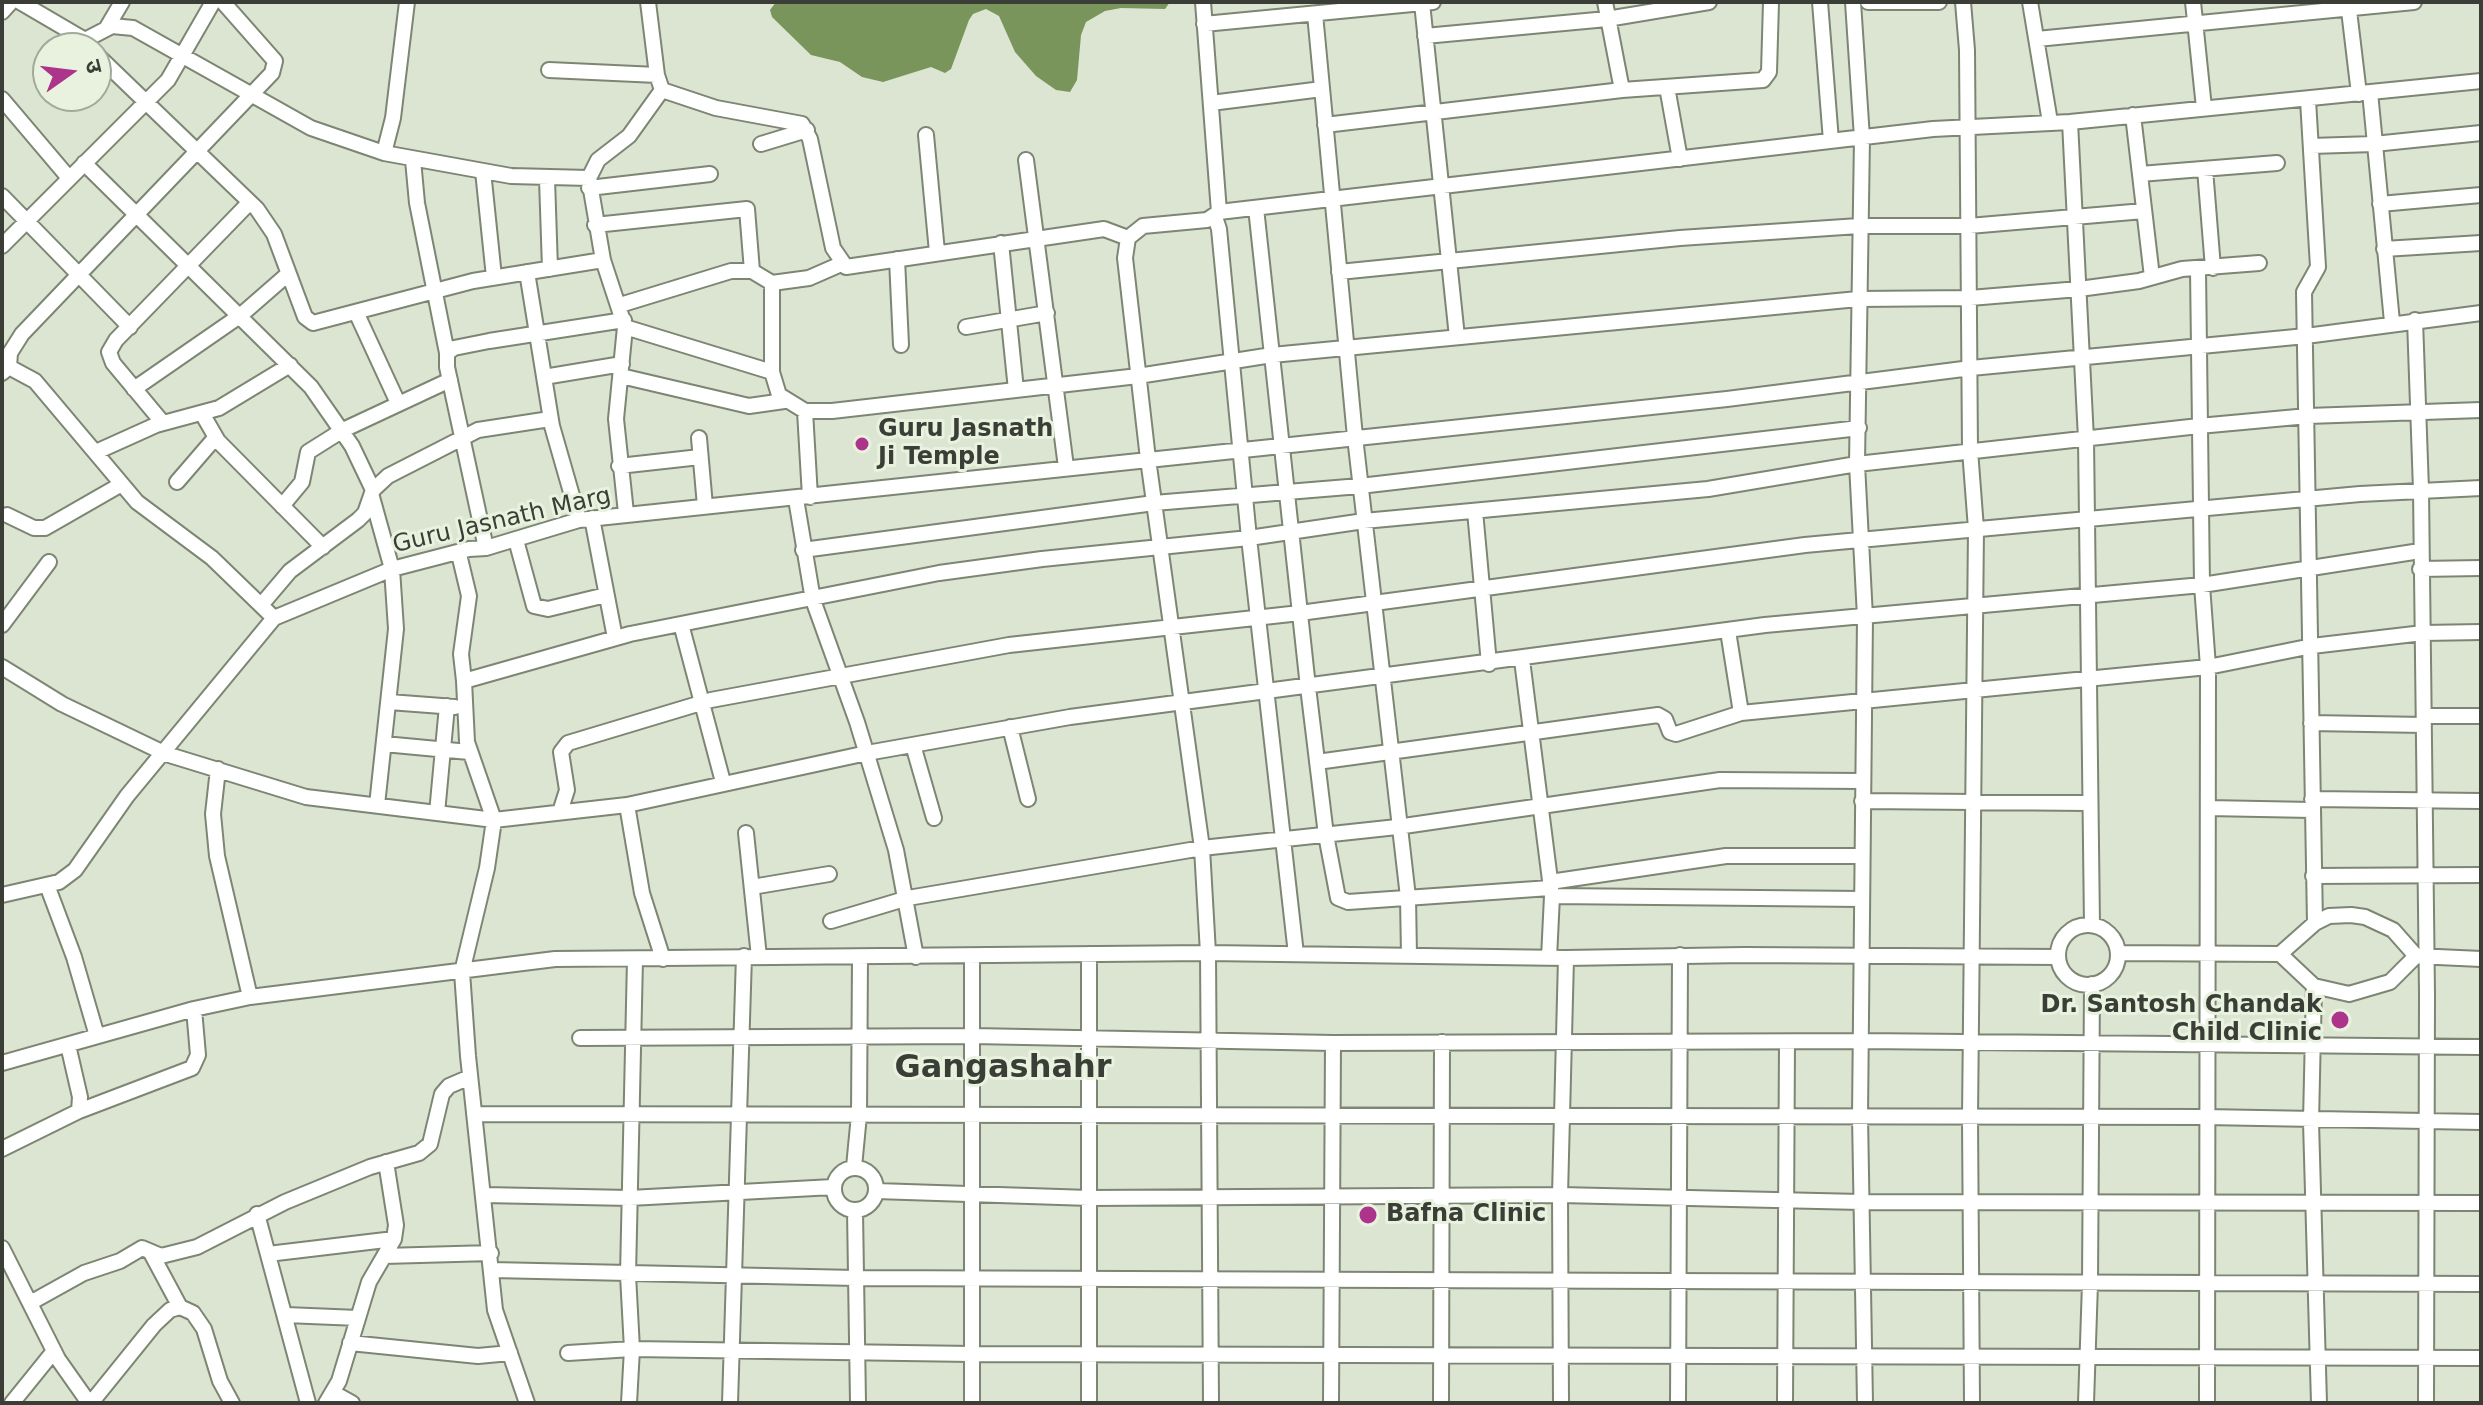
<!DOCTYPE html>
<meta charset="utf-8">
<style>
body{margin:0}
#map{position:relative;width:2483px;height:1405px;overflow:hidden;background:#dbe5d1;font-family:"DejaVu Sans","Noto Sans Devanagari",sans-serif}
canvas{display:block}
.frame{position:absolute;inset:0;border:4px solid #3a3e36;pointer-events:none}
.north{position:absolute;left:32px;top:32px;width:80px;height:80px;box-sizing:border-box;background:#e8f2de;border:2px solid #a2aa9b;border-radius:50%;rotate:76deg;font-size:22px;font-weight:700;line-height:32px;text-align:center;color:#3a3e36}
.north::after{content:'';display:block;margin:auto;width:28px;height:36px;background:#ac348a;clip-path:polygon(50% 0,100% 100%,50% 72%,0 100%)}
</style>
<div id="map">
<canvas width="2483" height="1405"></canvas>
<div class="frame"></div>
<div class="north">उ</div>
</div>
<script>
const context = document.querySelector('canvas').getContext('2d');
context.lineJoin = 'round';
function fill(path, color) { context.fillStyle = color; context.fill(path, 'evenodd'); }
const poly = rows => new Path2D(rows.map(r => 'M' + r).join(''));
function trace(path, color, width, dash) { context.strokeStyle = color; context.lineWidth = width; context.lineCap = dash ? 'butt' : 'round'; context.setLineDash(dash || []); context.stroke(path); }
function write(font, color, halo, rows, align = 'center') {
  context.font = font + ' "DejaVu Sans",sans-serif'; context.lineWidth = 6; context.setLineDash([]); context.textBaseline = 'middle'; context.strokeStyle = halo; context.fillStyle = color; for (const [text, x, y, turn = 0] of rows) {
    context.save(); context.translate(x, y); context.rotate((+turn || 0) * Math.PI / 180); context.textAlign = isNaN(turn) ? turn : align; if (halo) context.strokeText(text, 0, 0); context.fillText(text, 0, 0); context.restore();
  }
}
fill(poly([
 [776,2,1170,2,1165,9,1121,8,1105,11,1086,22,1081,35,1077,80,1070,92,1056,90,1036,76,1015,52,999,16,986,9,973,14,969,20,951,69,945,73,931,67,883,82,862,77,840,62,811,55,772,17,770,10]
]), '#79955b');
const minor = poly([
 [20,2,85,40,112,26,133,28,311,128,384,153,511,176,589,178],
 [648,2,657,75,662,90,716,108,802,124,810,139,833,248,846,267,1104,229,1128,238],
 [1203,2,1219,212,1207,220,1143,226,1128,238,1125,258,1148,459,1202,848,1208,953,1211,1403],
 [1605,2,1622,90],
 [1820,2,1831,141],
 [1853,2,1862,138,1857,464,1865,617,1860,1116,1865,1403],
 [1868,2,1939,2],
 [1963,2,1967,50,1970,450,1976,529,1970,1118,1972,1403],
 [2030,2,2050,122],
 [2193,2,2204,108],
 [2348,2,2359,94],
 [1422,3,1457,337],
 [2,12,11,2],
 [1315,14,1355,437,1408,897,1409,956],
 [1204,24,1433,2],
 [106,29,122,2],
 [1425,36,1607,19,1709,2],
 [2037,39,2414,2],
 [96,54,257,209,274,234,305,317,313,323,473,281,603,260],
 [549,70,657,75],
 [1667,87,1680,159],
 [2370,92,2392,322],
 [2,99,69,178],
 [2308,100,2318,267,2304,292,2315,923],
 [1211,103,1322,89],
 [2133,115,2152,277],
 [2070,122,2086,439,2092,925],
 [1325,125,1622,90,1763,80,1769,72,1771,2],
 [926,135,937,252],
 [761,144,807,130],
 [2311,146,2374,144,2481,133],
 [384,153,393,118,407,2],
 [413,160,417,203,447,353],
 [1026,160,1066,467],
 [84,163,311,387,352,446,373,490],
 [2205,169,2213,268],
 [483,171,494,277],
 [2140,174,2277,163],
 [547,179,550,269],
 [589,188,710,174],
 [2,196,130,327],
 [2380,204,2481,195],
 [1256,208,1308,687,1326,835,1338,898,1348,902,1550,888],
 [1219,212,1933,129,2070,122,2481,81],
 [1215,217,1219,229,1249,538,1296,954],
 [595,225,747,209,752,271],
 [1001,243,1016,390],
 [2,246,168,80,213,2],
 [2384,249,2481,243],
 [897,259,901,345],
 [2198,270,2202,585,2208,667,2207,1403],
 [527,272,552,426,579,520],
 [1339,272,1680,238,1859,226,1969,226,2144,211],
 [772,283,772,372,779,395,805,411,832,411,1138,376,1272,355,1858,299,1970,298,2079,289,2139,281,2182,269,2259,263],
 [620,305,731,271,752,271,772,283,809,278,841,264],
 [356,312,398,403],
 [2415,320,2421,490,2427,993,2426,1403],
 [625,327,772,372],
 [966,327,1047,313],
 [9,367,10,353,22,334,272,73,275,61,223,2],
 [2,373,9,367,35,381,137,502,212,558,274,618],
 [621,376,749,406,784,401],
 [544,377,622,364],
 [134,389,241,315,288,274],
 [805,411,810,497],
 [203,415,218,441,323,547],
 [163,423,113,363,109,352,116,340,249,203],
 [699,438,705,506],
 [96,452,156,425,219,408,290,365],
 [619,466,700,457],
 [177,482,215,438],
 [372,497,392,569,396,629,377,805],
 [796,499,813,600,857,722,896,850,916,957],
 [282,506,302,482,308,452,343,430,450,380],
 [1475,511,1489,664],
 [626,513,616,419,625,327,603,260,589,178,598,160,629,136,662,90],
 [7,515,34,528,45,528,120,485],
 [592,518,615,638],
 [516,540,534,606,548,609,606,595],
 [486,548,447,367,447,353,454,348,489,341,624,320],
 [803,550,1154,503,1360,486,1859,428],
 [459,554,469,596,461,654,464,681],
 [2420,569,2481,568],
 [262,604,290,571,358,520,365,513,373,490,388,476,478,430,550,419],
 [681,624,723,782],
 [2,625,49,562],
 [1728,631,1741,713],
 [1522,660,1552,896,1549,958],
 [2,667,62,704,166,754,306,797,494,820,627,805,867,753,1070,717,1765,625,2202,585,2420,551],
 [389,702,455,707],
 [2424,716,2481,716],
 [2311,723,2424,725],
 [1010,727,1028,799],
 [384,744,469,752],
 [913,745,934,818],
 [1317,762,1658,715,1665,719,1670,732,1676,734,1741,713,2208,667,2312,646,2423,633,2481,632],
 [218,769,213,814,217,856,250,997],
 [2312,799,2481,801],
 [1862,801,2089,803],
 [627,805,642,893,663,959],
 [2208,808,2312,810],
 [560,812,567,790,561,752,568,743,711,700,1009,645,1300,613,1805,545,2360,494,2481,488],
 [437,813,447,706],
 [746,833,759,957],
 [2313,876,2481,875],
 [1550,882,1726,856,1862,856],
 [47,885,74,957,97,1036],
 [752,887,829,874],
 [2,895,59,882,75,870,127,796,274,618,392,569,469,549,486,548,579,520,1727,399,1971,368,2306,336,2481,313],
 [1552,896,1862,899],
 [831,921,908,898,1202,848,1397,827,1720,780,1862,781],
 '2058 955a30 30 0 1 1 60 0a30 30 0 1 1-60 0Z',
 [2118,953,2280,954,2315,923,2329,916,2351,915,2365,917,2393,930,2416,956,2481,959],
 [1089,954,1089,1403],
 [2280,954,2314,986,2349,994,2390,982,2416,956],
 [972,957,972,1403],
 [2314,986,2311,1122,2319,1403],
 [580,1038,973,1036,1333,1043,1862,1041,2481,1047],
 [2,1063,194,1009,250,997,555,959,1208,953,1566,958,1744,955,2058,957],
 [79,1111,192,1068,198,1055,194,1009],
 [474,1114,2205,1117,2481,1122],
 [2,1149,79,1111,80,1097,68,1045],
 [854,1167,859,1115,860,957],
 '834 1189a21 21 0 1 1 42 0a21 21 0 1 1-42 0Z',
 [876,1191,1090,1198,1560,1195,1861,1202,2481,1203],
 [484,1195,630,1198,833,1187],
 [855,1211,858,1403],
 [257,1214,308,1403],
 [2,1248,58,1359,89,1403],
 [151,1253,180,1307],
 [268,1254,394,1239],
 [384,1256,491,1253],
 [492,1270,856,1278,2481,1284],
 [30,1303,84,1273,120,1261,142,1248,161,1256,197,1247,285,1202,370,1167,419,1153,430,1144,442,1094,449,1086,470,1077],
 [286,1315,358,1318],
 [350,1343,478,1356,510,1353],
 [568,1353,632,1349,972,1354,2481,1358],
 [334,1393,352,1403],
 [12,1403,54,1351],
 [91,1403,154,1325,170,1310,180,1307,193,1313,204,1329,220,1381,232,1403],
 [326,1403,339,1381,369,1282,394,1239,396,1225,386,1162],
 [527,1403,495,1310,468,1056,462,972,487,868,494,820,467,742,464,681,630,634,939,573,1042,559,1249,538,1364,521,1708,489,1857,464,2199,426,2308,416,2481,410],
 [629,1403,632,1349,628,1275,635,959],
 [730,1403,744,956],
 [1331,1403,1333,1043],
 [1441,1403,1442,1042],
 [1561,1403,1560,1195,1566,958],
 [1678,1403,1680,955],
 [1785,1403,1787,1042],
 [2086,1403,2090,1283,2092,984]
]);
trace(minor, '#7c8673', 18);
trace(minor, '#fff', 14);
for (const [x, y, r, color] of [
 [862,444,8,"#ac348a"],
 [2340,1020,10,"#ac348a"],
 [1368,1215,10,"#ac348a"]
]) { const dot = new Path2D(); dot.arc(x, y, r, 0, 2 * Math.PI); context.fillStyle = color; context.fill(dot); trace(dot, '#e8f2de', 3); }
write('bold 24px', '#3a3e36', '#e8f2de', [
 ["Guru Jasnath",878,430],
 ["Ji Temple",878,458],
 ["Dr. Santosh Chandak",2322,1006,"right"],
 ["Child Clinic",2322,1034,"right"],
 ["Bafna Clinic",1386,1215]
], 'left');
write('24px', '#3a3e36', '#e8f2de', [
 ["Guru Jasnath Marg",502,521,-13]
]);
write('bold 32px', '#3a3e36', '#e8f2de', [
 ["Gangashahr",1003,1069]
]);
</script>
